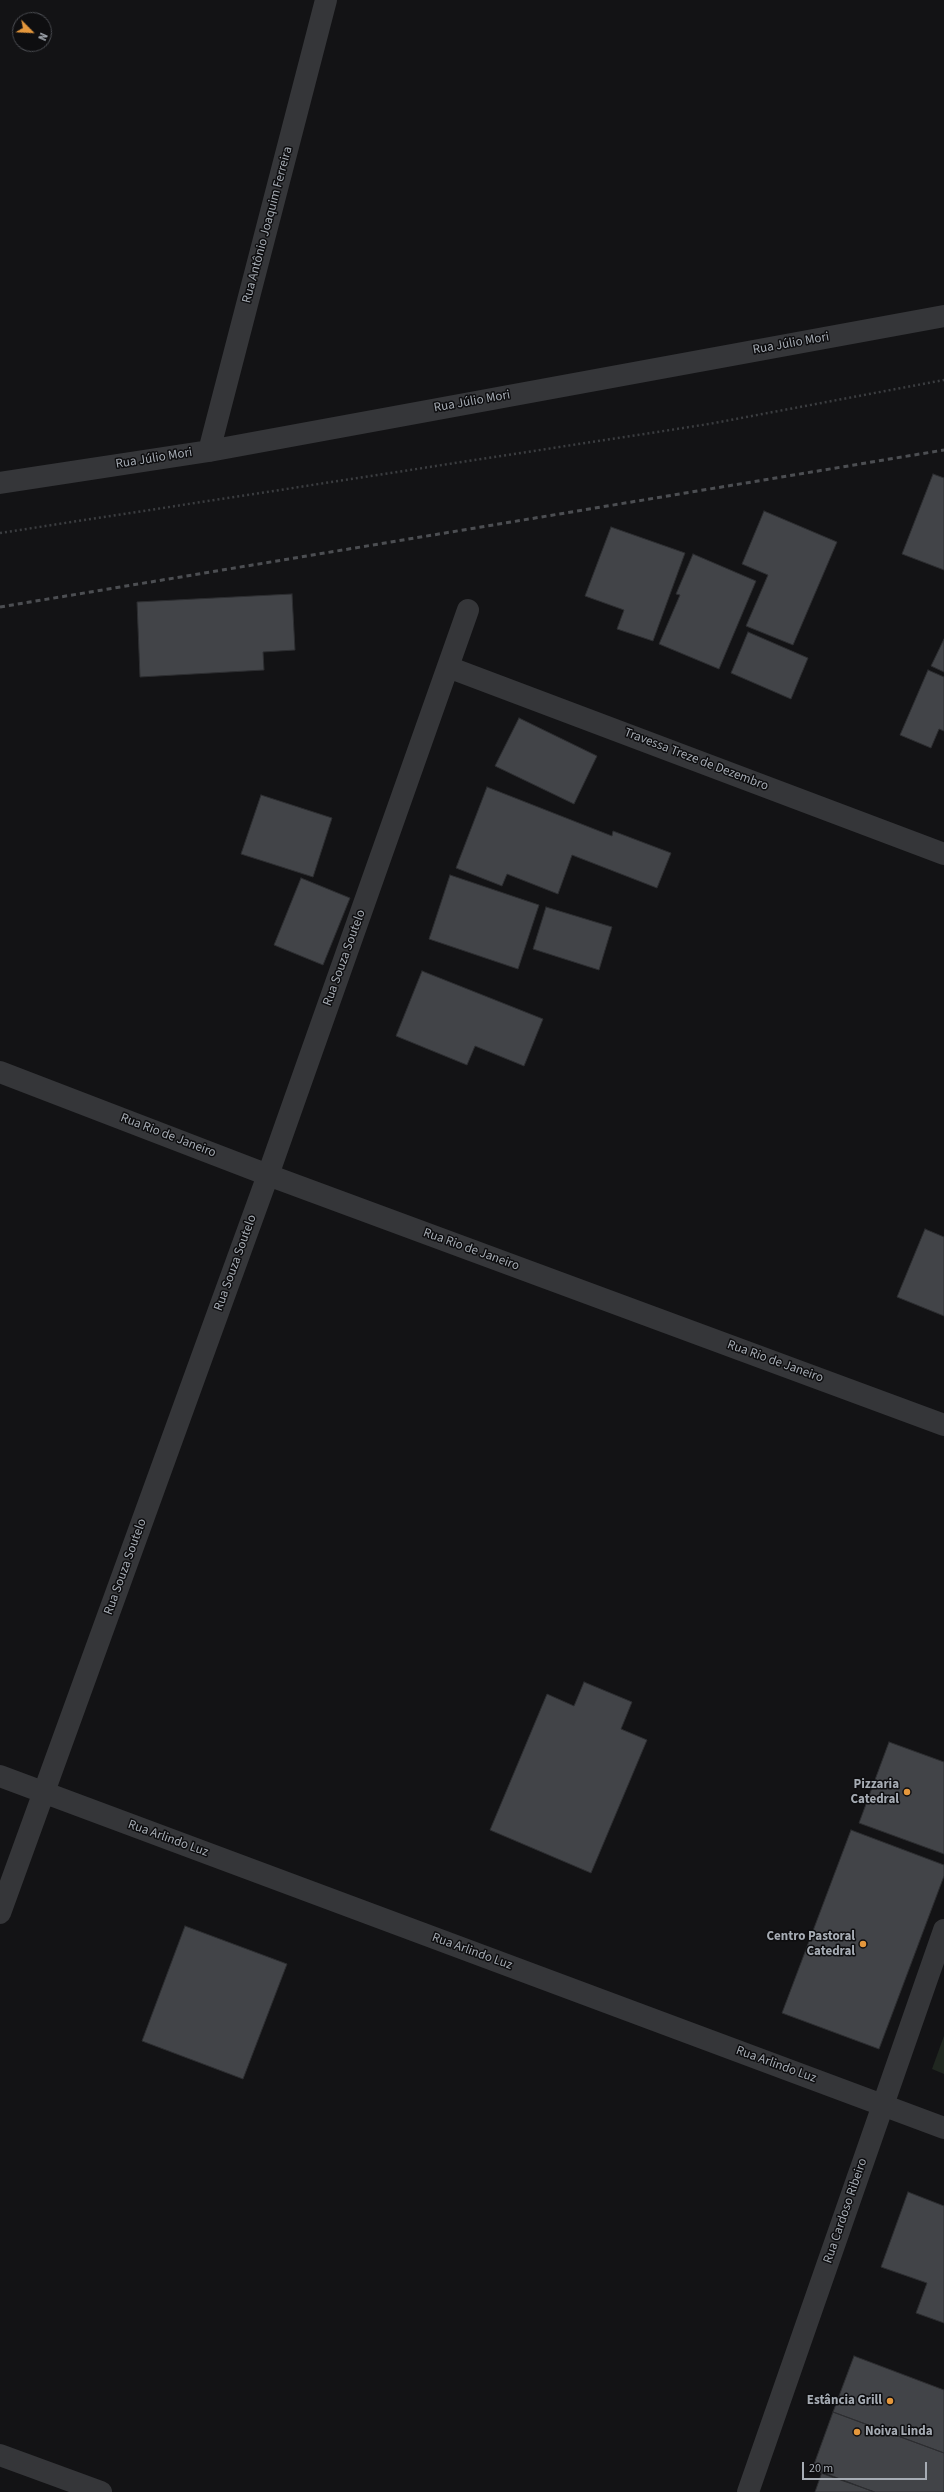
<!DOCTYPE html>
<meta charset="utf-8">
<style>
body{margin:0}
#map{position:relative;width:944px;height:2492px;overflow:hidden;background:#131315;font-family:"Source Sans 3",sans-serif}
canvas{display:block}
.north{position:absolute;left:12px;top:12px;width:40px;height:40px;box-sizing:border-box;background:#0e0e10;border:1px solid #4b4d52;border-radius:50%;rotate:114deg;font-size:11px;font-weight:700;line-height:16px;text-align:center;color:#a6acb4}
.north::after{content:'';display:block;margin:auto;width:14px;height:18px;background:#e4973c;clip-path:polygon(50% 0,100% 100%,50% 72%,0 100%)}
.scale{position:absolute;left:802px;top:2462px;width:125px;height:18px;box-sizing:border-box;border:2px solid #a6acb4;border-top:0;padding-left:5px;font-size:12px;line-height:14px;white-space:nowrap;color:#a6acb4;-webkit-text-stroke:3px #0e0e10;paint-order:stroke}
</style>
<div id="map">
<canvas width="944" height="2492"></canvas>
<div class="north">N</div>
<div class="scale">20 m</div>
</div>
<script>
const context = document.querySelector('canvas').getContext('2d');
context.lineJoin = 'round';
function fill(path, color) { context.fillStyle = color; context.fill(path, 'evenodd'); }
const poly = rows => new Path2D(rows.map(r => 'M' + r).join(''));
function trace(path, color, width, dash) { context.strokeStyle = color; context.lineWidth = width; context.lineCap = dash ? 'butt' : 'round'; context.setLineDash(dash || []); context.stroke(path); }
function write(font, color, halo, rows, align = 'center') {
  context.font = font + ' "Source Sans 3",sans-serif'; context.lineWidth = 3; context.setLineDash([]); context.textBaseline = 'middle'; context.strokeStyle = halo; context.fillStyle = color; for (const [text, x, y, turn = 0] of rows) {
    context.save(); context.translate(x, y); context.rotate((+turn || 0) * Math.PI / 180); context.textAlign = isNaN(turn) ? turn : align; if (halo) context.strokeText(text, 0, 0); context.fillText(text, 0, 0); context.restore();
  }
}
fill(poly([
 [944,2036,944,2074,932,2069]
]), '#202720');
const building = poly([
 [933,474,944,478,944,570,902,554,933,474],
 [764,511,837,542,793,645,746,626,768,575,742,564,764,511],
 [611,527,685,553,653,641,617,629,624,610,585,596,611,527],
 [693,554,756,581,719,669,659,644,680,595,676,594,693,554],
 [292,594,295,650,263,652,264,670,140,677,137,602,292,594],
 [748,632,808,658,791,699,731,673,748,632],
 [944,639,944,672,931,666,944,639],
 [928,670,944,677,944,731,939,729,931,748,900,735,928,670],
 [519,718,597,756,574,804,495,766,519,718],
 [487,787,612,836,613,831,671,853,657,888,572,855,558,894,507,874,502,886,456,868,487,787],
 [261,795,332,818,313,877,241,854,261,795],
 [450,875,539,905,518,969,429,939,450,875],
 [301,878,350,898,323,965,274,945,301,878],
 [546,907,612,927,599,970,533,949,546,907],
 [422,971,543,1019,524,1066,475,1046,467,1065,396,1036,422,971],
 [925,1229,944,1237,944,1316,897,1297,925,1229],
 [584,1682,632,1702,621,1729,647,1740,591,1873,490,1830,547,1694,574,1706,584,1682],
 [889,1742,944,1762,944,1854,859,1823,889,1742],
 [851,1830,944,1865,944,1876,879,2049,782,2013,851,1830],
 [185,1926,287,1964,243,2079,142,2041,185,1926],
 [908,2192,944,2206,944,2323,916,2313,927,2283,881,2267,908,2192],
 [854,2356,944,2390,944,2453,833,2412,854,2356],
 [833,2412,944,2453,944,2492,875,2492,812,2470,833,2412],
 [822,2472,874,2492,815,2492,822,2472]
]);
fill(building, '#424448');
trace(building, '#2d2e31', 1);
trace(poly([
 [0,533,709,424,944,380]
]), '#3b3d40', 2.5, [2, 3]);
trace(poly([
 [209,451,326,0],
 [0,483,209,451,944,316],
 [448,667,944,854],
 [0,1072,268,1175,944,1425],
 [0,1776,944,2128],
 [0,1913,268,1175,468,610],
 [0,2455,101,2492],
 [748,2492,944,1930]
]), '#353639', 22);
trace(poly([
 [0,607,944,450]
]), '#4c4e52', 3, [5, 4]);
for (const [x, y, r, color] of [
 [907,1792,4,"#e4973c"],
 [863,1944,4,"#e4973c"],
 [890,2401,4,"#e4973c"],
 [857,2432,4,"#e4973c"]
]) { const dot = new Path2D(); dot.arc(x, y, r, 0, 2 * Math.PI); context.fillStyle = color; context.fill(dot); trace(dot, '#0e0e10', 1.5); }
write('13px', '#a6acb4', '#0e0e10', [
 ["Rua Antônio Joaquim Ferreira",268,225,-75],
 ["Rua Júlio Mori",791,344,-10],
 ["Rua Júlio Mori",472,402,-10],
 ["Rua Júlio Mori",154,459,-9],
 ["Travessa Treze de Dezembro",696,760,21],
 ["Rua Souza Soutelo",345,958,-70],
 ["Rua Rio de Janeiro",168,1136,21],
 ["Rua Rio de Janeiro",471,1250,20],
 ["Rua Souza Soutelo",236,1263,-70],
 ["Rua Rio de Janeiro",775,1362,20],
 ["Rua Souza Soutelo",126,1567,-70],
 ["Rua Arlindo Luz",168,1839,20],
 ["Rua Arlindo Luz",472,1952,20],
 ["Rua Arlindo Luz",776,2065,20],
 ["Rua Cardoso Ribeiro",846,2211,-71]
]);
write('bold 13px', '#a6acb4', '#0e0e10', [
 ["Pizzaria",899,1785],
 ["Catedral",899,1800],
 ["Centro Pastoral",855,1937],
 ["Catedral",855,1952],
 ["Estância Grill",882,2401],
 ["Noiva Linda",865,2432,"left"]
], 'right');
</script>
